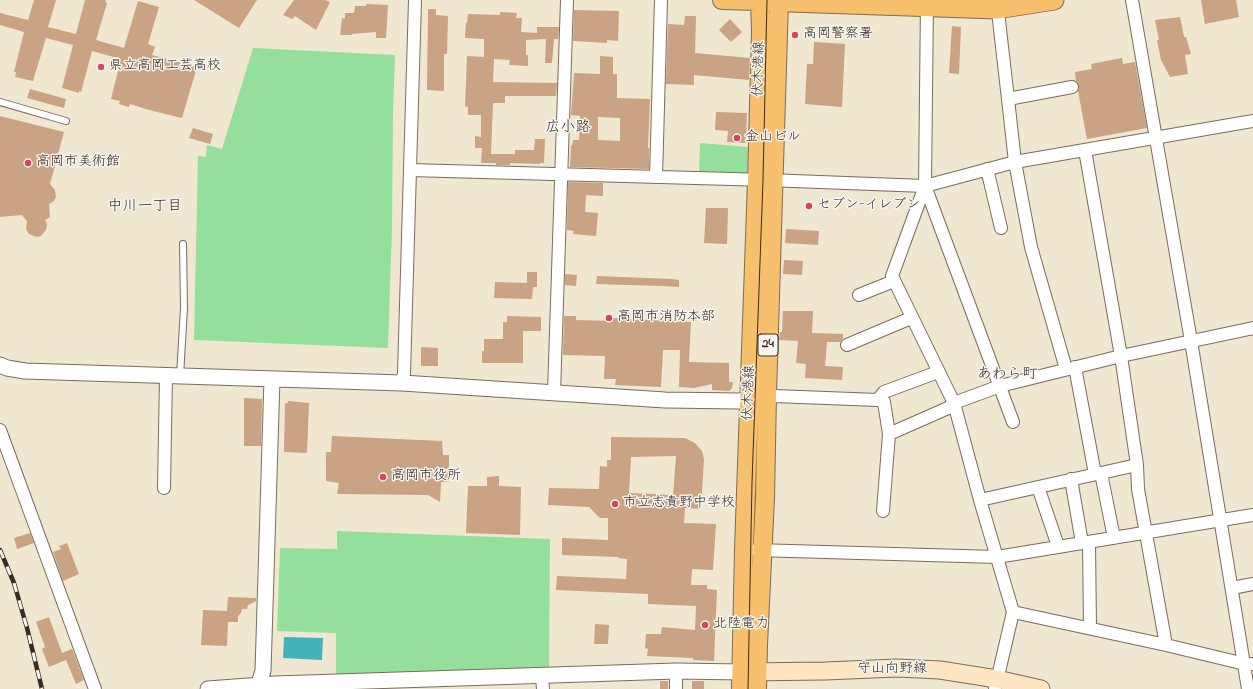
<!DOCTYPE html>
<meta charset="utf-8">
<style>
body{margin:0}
canvas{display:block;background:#efe7d0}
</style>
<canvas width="1253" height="689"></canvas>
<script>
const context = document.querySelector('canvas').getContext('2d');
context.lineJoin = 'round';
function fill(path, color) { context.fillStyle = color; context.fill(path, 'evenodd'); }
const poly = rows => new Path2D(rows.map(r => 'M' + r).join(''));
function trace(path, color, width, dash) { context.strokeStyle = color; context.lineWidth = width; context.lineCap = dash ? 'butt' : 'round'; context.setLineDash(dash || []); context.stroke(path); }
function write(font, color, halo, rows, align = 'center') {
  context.font = font + ' "Indie Flower","Klee One",sans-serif'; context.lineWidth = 3; context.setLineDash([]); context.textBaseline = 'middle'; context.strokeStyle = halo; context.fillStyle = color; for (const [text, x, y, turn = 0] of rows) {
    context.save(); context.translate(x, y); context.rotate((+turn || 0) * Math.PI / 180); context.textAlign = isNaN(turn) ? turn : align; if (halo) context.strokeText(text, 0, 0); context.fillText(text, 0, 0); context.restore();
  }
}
fill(poly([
 [253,48,395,55,393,113,392,227,388,348,194,340,198,156,206,157,207,145,222,149],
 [700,143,748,147,747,178,699,175],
 [337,531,550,539,549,667,336,677,336,633,277,631,280,548,337,549]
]), '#94df9c');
fill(poly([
 [284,637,323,638,322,660,283,658]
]), '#43b3bb');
fill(poly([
 [34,0,56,0,48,27,76,34,85,0,106,0,105,2,107,3,96,40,124,48,138,1,159,7,148,44,155,47,152,55,197,67,182,118,149,110,130,104,129,107,119,104,120,101,111,99,121,59,92,51,81,92,79,91,79,93,62,88,73,45,46,38,33,81,15,77,16,72,14,72,24,32,0,25,0,13,28,20],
 [194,0,257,0,239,28],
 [294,0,325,0,330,2,316,30,295,16,292,19,283,15],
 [1201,0,1236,0,1239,17,1205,24],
 [366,4,388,5,386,38,376,38,376,32,352,34,352,35,340,35,342,18,345,19,345,13,354,13,355,6,366,6],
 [428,9,436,9,436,15,448,16,447,54,444,54,444,91,427,90],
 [574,10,619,11,618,41,607,40,607,43,573,41],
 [500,12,517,13,516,18,522,18,521,32,537,33,537,27,559,27,558,39,554,39,552,63,545,63,546,39,526,40,526,55,528,55,528,66,509,65,510,60,494,59,493,82,557,83,556,96,505,96,505,103,493,103,491,154,515,154,515,150,534,150,535,139,545,139,544,163,540,163,540,164,510,163,510,165,496,165,496,163,481,163,482,148,475,148,475,136,481,137,481,115,468,115,468,107,465,106,467,56,484,57,484,39,465,38,466,23,467,23,468,14,500,15],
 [685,16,696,16,695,53,750,58,749,80,694,75,694,85,666,84,668,24,684,25],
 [1180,17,1184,37,1186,37,1191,54,1185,55,1188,74,1170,77,1161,60,1157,40,1159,40,1155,20],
 [730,19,742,32,731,42,719,30],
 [952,26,961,27,959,74,949,73],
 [814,42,845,44,842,107,805,104,807,64,813,64],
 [600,56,613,57,613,74,617,74,617,98,650,99,648,148,649,148,649,169,570,167,571,145,572,146,573,140,579,140,580,116,571,115,574,73,600,74],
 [598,117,620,118,620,141,598,140],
 [1122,58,1123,64,1135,62,1147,128,1087,139,1078,91,1079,86,1076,81,1075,72,1092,69,1091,64],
 [30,89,66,99,64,108,27,98],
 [716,112,747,113,746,143,727,142,728,131,715,130],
 [0,116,64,132,50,184,55,190,56,197,54,201,49,204,50,217,45,220,47,224,46,230,41,236,37,237,29,234,26,229,27,221,22,215,0,217],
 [193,128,213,134,210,144,189,138],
 [568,182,603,183,603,196,586,195,585,212,598,213,596,236,573,234,574,231,567,230],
 [706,208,728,208,727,244,704,243],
 [786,229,819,231,818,245,785,243],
 [784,260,803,261,802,275,783,274],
 [527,272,537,272,537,287,533,287,532,299,494,298,495,282,527,283],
 [565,274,577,275,576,286,565,285],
 [597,276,672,279,679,280,679,287,661,286,596,284],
 [783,311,813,311,812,333,843,334,843,339,840,342,827,342,825,366,843,367,842,380,805,378,806,364,796,363,798,341,779,340,780,332,782,332],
 [507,316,541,317,541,331,523,331,523,363,482,363,482,351,484,351,484,339,503,339,503,322,507,322],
 [564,316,576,316,576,320,612,321,612,318,691,322,689,362,729,363,729,382,733,382,732,388,729,391,712,390,712,384,694,388,679,387,680,350,663,350,661,387,615,385,616,379,604,379,605,356,563,355],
 [421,347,438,348,438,366,421,366],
 [244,398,262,399,261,446,244,446],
 [288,401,309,403,307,453,284,452,285,403,288,403],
 [332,436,442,441,443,455,449,455,449,482,441,482,440,502,428,495,337,494,339,483,326,481,326,452,331,452],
 [611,437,685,438,695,443,702,451,704,459,701,509,685,508,684,523,716,524,713,570,692,569,691,585,707,585,707,589,717,590,714,661,693,660,693,658,647,656,648,649,645,648,646,634,661,634,662,627,695,630,696,606,648,604,648,594,556,590,557,576,626,579,627,559,618,558,618,557,562,555,562,538,608,540,608,518,600,518,589,507,548,505,549,488,599,489,600,466,607,467,607,460,611,460],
 [676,456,673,495,629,493,631,457],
 [499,476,499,486,521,487,520,535,466,533,468,486,487,486,487,477],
 [30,533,34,543,17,549,14,538],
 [67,543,79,574,63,581,53,552,61,549,59,546],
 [228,597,256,598,256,601,248,605,247,609,242,609,241,613,238,616,238,622,228,622,227,646,201,645,203,610,227,611],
 [49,617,62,653,72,649,84,680,76,684,66,660,49,667,42,649,45,647,36,622],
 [595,624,609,625,608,644,594,644],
 [660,681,668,681,668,689,660,689],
 [692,681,704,681,704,689,692,689]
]), '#caa284');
const service = poly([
 [0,102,66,121],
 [180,376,184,308,183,244]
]);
const minor = poly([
 [1132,0,1191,341,1248,689],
 [927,1,925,186,892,276,954,403,980,500,1013,612,995,689],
 [997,3,1008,99,1072,87],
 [1008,99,1015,162,1031,247,1066,369],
 [1085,150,1121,356,1137,465,1138,489,1166,645,1245,664,1252,664],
 [987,169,1001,228],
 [410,170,767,180,925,186,1015,162,1253,121],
 [656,177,661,0],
 [925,186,1013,422],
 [859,295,894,281],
 [847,345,911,318],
 [1075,367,1095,474],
 [402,383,404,373,415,0],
 [554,393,567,0],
 [761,397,774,396,878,400,884,402,889,434,883,511],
 [878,400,884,392,938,372],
 [0,430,95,689],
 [889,434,948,408,954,403,1000,386,1121,356,1253,328],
 [1101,473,1114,538],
 [1071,479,1082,543],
 [1038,487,1058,546],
 [164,488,166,376],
 [980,500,1137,465],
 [1089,542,1090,628],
 [756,550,997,557,1253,515],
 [1232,588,1253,584],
 [1013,612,1166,645],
 [676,671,676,689],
 [542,676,543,689]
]);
const tertiary = poly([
 [0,365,7,368,25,371,402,383,665,400,739,401,750,399],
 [258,686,263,671,272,379],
 [208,689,275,684,676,671,742,672]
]);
const secondary = poly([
 [744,672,825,671,897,668,940,670,997,679,1041,689]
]);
const primary = poly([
 [722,0,760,1,761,32,757,180,744,549,741,689],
 [757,689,758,645,765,498,767,395,779,1]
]);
const trunk = poly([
 [760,0,760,1,997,9,1054,0]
]);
trace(service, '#7a6c5c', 8);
trace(minor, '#7a6c5c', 14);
trace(tertiary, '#7a6c5c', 17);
trace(secondary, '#7a6c5c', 19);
trace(primary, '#7a6c5c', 20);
trace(trunk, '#7a6c5c', 21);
trace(service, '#fff', 6);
trace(minor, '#fff', 12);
trace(tertiary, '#fff', 15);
trace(secondary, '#fce6c4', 17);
trace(primary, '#f7c06c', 18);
trace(trunk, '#f7c06c', 19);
trace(poly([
 [748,689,752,482,763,180,767,0]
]), '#3b2a1e', 1);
const rail = poly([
 [0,550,14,583,27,628,42,689]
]);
trace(rail, '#3b2a1e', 4.5);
trace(rail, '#f6f6f2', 3, [9]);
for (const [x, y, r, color] of [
 [795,35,4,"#d1495b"],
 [101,67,4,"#d1495b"],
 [737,138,4,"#d1495b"],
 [28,163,4,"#d1495b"],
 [809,206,4,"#d1495b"],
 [609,318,4,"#d1495b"],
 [383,477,4,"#d1495b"],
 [615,504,4,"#d1495b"],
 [705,625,4,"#d1495b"]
]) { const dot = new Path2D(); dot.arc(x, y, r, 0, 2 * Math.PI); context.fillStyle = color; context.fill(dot); trace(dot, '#f6f6f2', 1.5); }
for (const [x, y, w] of [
 [768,345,20]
]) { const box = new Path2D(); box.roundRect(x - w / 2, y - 11, w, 22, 3); context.fillStyle = '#f6f6f2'; context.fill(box); trace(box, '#3b2a1e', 1); }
write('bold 13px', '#3b2a1e', null, [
 ["24",768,345]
]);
write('14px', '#3b2a1e', '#f6f6f2', [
 ["高岡警察署",803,35],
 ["県立高岡工芸高校",109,67],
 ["金山ビル",745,138],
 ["高岡市美術館",36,163],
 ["セブン-イレブン",817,206],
 ["高岡市消防本部",617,318],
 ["高岡市役所",391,477],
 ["市立志貴野中学校",623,504],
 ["北陸電力",713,625]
], 'left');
write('14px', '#3b2a1e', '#f6f6f2', [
 ["伏木港線",760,69,-89],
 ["伏木港線",750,393,-88],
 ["守山向野線",892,670]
]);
write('15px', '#3b2a1e', '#f6f6f2', [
 ["広小路",568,129],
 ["中川一丁目",145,208],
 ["あわら町",1007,376]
]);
</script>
